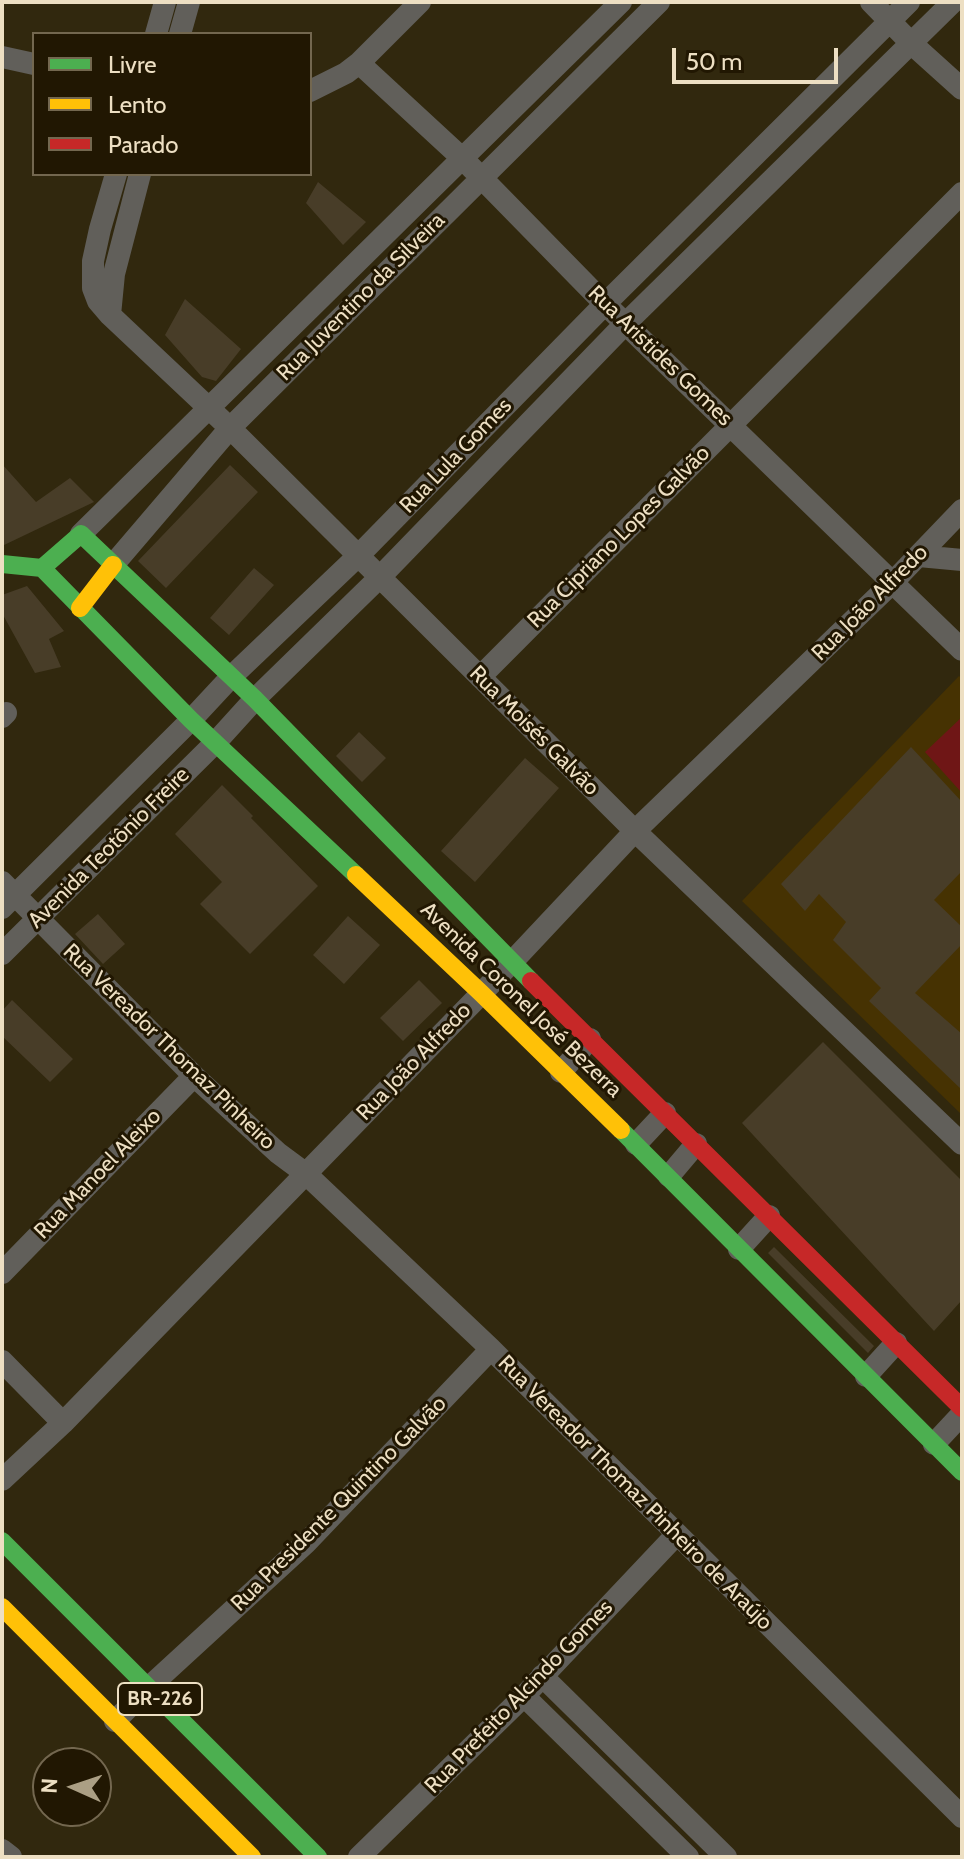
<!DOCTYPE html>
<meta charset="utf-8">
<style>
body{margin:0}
#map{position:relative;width:964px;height:1859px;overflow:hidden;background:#31280e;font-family:Cabin,sans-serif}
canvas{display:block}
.frame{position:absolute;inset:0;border:4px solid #eddfc3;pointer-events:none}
.legend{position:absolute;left:32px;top:32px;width:280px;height:144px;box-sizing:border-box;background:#211702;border:2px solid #73674f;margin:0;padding:10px 14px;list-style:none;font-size:24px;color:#eddfc3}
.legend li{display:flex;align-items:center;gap:16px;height:40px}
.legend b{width:40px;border:2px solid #73674f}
.north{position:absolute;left:32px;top:1747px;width:80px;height:80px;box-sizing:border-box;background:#211702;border:2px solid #73674f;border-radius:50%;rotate:273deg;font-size:22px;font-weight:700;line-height:32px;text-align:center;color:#eddfc3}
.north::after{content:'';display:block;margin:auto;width:28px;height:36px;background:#ab9f84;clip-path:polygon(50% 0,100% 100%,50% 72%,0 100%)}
.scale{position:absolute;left:672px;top:48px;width:166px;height:36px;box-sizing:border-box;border:4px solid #eddfc3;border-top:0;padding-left:10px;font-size:24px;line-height:28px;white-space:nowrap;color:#eddfc3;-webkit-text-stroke:6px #211702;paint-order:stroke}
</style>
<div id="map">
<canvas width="964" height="1859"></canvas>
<div class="frame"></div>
<ul class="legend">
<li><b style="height:10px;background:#4caf50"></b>Livre</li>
<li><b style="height:10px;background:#ffc107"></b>Lento</li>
<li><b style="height:10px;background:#c62828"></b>Parado</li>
</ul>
<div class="north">N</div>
<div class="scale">50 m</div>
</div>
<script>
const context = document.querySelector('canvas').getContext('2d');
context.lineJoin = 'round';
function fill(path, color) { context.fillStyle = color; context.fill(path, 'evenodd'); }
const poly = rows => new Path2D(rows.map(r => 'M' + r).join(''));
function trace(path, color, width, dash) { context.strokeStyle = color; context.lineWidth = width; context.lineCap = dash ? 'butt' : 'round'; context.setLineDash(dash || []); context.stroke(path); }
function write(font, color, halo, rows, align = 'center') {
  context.font = font + ' Cabin,sans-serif'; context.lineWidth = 6; context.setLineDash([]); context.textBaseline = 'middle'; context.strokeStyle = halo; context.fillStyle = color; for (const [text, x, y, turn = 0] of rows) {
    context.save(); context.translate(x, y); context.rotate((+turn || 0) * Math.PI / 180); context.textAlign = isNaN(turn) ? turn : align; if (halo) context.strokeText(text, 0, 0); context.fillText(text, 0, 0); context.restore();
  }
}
fill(poly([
 [959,676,962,679,962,1115,742,901]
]), '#463202');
fill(poly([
 [962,717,962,793,925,752]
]), '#6f1616');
fill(poly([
 [318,182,366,222,343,245,306,203],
 [185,299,241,349,216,381,202,377,165,335],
 [2,464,36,502,70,478,94,502,2,546],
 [230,465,258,492,166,588,138,561],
 [254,568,274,585,229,635,210,618],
 [27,586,64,631,49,639,61,667,35,673,2,613,2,595],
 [359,732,386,758,362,782,336,756],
 [911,747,962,802,962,871,934,900,962,927,962,944,915,993,962,1034,962,1090,869,1001,881,988,833,940,846,922,819,894,805,911,781,884],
 [525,758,559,788,475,882,441,851],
 [222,785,253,816,251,818,318,886,250,954,200,904,222,882,175,834],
 [98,914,125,944,103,964,75,934],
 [348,916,380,945,344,984,313,955],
 [419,980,442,1003,403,1041,380,1018],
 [12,1000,73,1059,50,1082,2,1036,2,1011],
 [823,1042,962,1181,962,1300,934,1331,742,1123],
 [774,1247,874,1346,868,1353,768,1253]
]), '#483d28');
trace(poly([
 [871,2,912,44,962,89],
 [156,34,165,2],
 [180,34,189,2],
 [2,57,34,64],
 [359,63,463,159,605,304,962,650],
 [310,91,346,73,359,63,420,2],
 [116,174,100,229,93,261,93,288,98,301,110,315,230,428,635,831,962,1144],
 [110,315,114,274,140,174],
 [81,534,621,2],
 [919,556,962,560],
 [113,565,230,428,659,2],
 [480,677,962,193],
 [2,717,6,713],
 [2,882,194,1076,278,1153,305,1173,491,1349,962,1817],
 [2,908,191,720,231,677,358,556,605,304,909,2],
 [2,954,216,742,255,699,379,578,625,324,953,2],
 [561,1072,590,1039],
 [636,1144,665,1113],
 [669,1176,696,1144],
 [739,1249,769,1216],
 [2,1273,194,1076],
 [2,1361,63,1423],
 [866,1376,896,1343],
 [934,1444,962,1414],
 [2,1480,63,1423,512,962,635,831,892,583,962,510],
 [542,1676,726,1857],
 [524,1696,688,1857],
 [115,1721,148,1688,306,1543,491,1349],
 [2,1850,11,1857],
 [359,1857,524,1696,677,1534]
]), '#615f5a', 22);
trace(poly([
 [2,564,42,568],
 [42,568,81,534,255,699,531,981],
 [42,568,191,720,356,875],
 [621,1130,962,1472],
 [2,1541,318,1857]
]), '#4caf50', 18);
trace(poly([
 [80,608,113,565],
 [356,875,481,993,621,1130],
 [2,1607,252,1857]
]), '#ffc107', 18);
trace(poly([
 [531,981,962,1408]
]), '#c62828', 18);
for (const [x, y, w] of [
 [160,1699,84]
]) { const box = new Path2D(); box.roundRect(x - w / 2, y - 16, w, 32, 6); context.fillStyle = '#211702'; context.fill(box); trace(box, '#eddfc3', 2); }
write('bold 20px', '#eddfc3', null, [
 ["BR-226",160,1699]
]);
write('22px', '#eddfc3', '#211702', [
 ["Rua Juventino da Silveira",361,297,-45],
 ["Rua Aristides Gomes",660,356,44],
 ["Rua Lula Gomes",456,456,-46],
 ["Rua Cipriano Lopes Galvão",619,537,-45],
 ["Rua João Alfredo",870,603,-45],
 ["Rua Moisés Galvão",534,731,45],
 ["Avenida Teotônio Freire",109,848,-45],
 ["Avenida Coronel José Bezerra",521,1000,44],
 ["Rua Vereador Thomaz Pinheiro",169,1047,44],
 ["Rua João Alfredo",414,1062,-46],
 ["Rua Manoel Aleixo",98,1174,-46],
 ["Rua Vereador Thomaz Pinheiro de Araújo",635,1493,45],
 ["Rua Presidente Quintino Galvão",339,1504,-45],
 ["Rua Prefeito Alcindo Gomes",519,1697,-46]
]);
</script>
